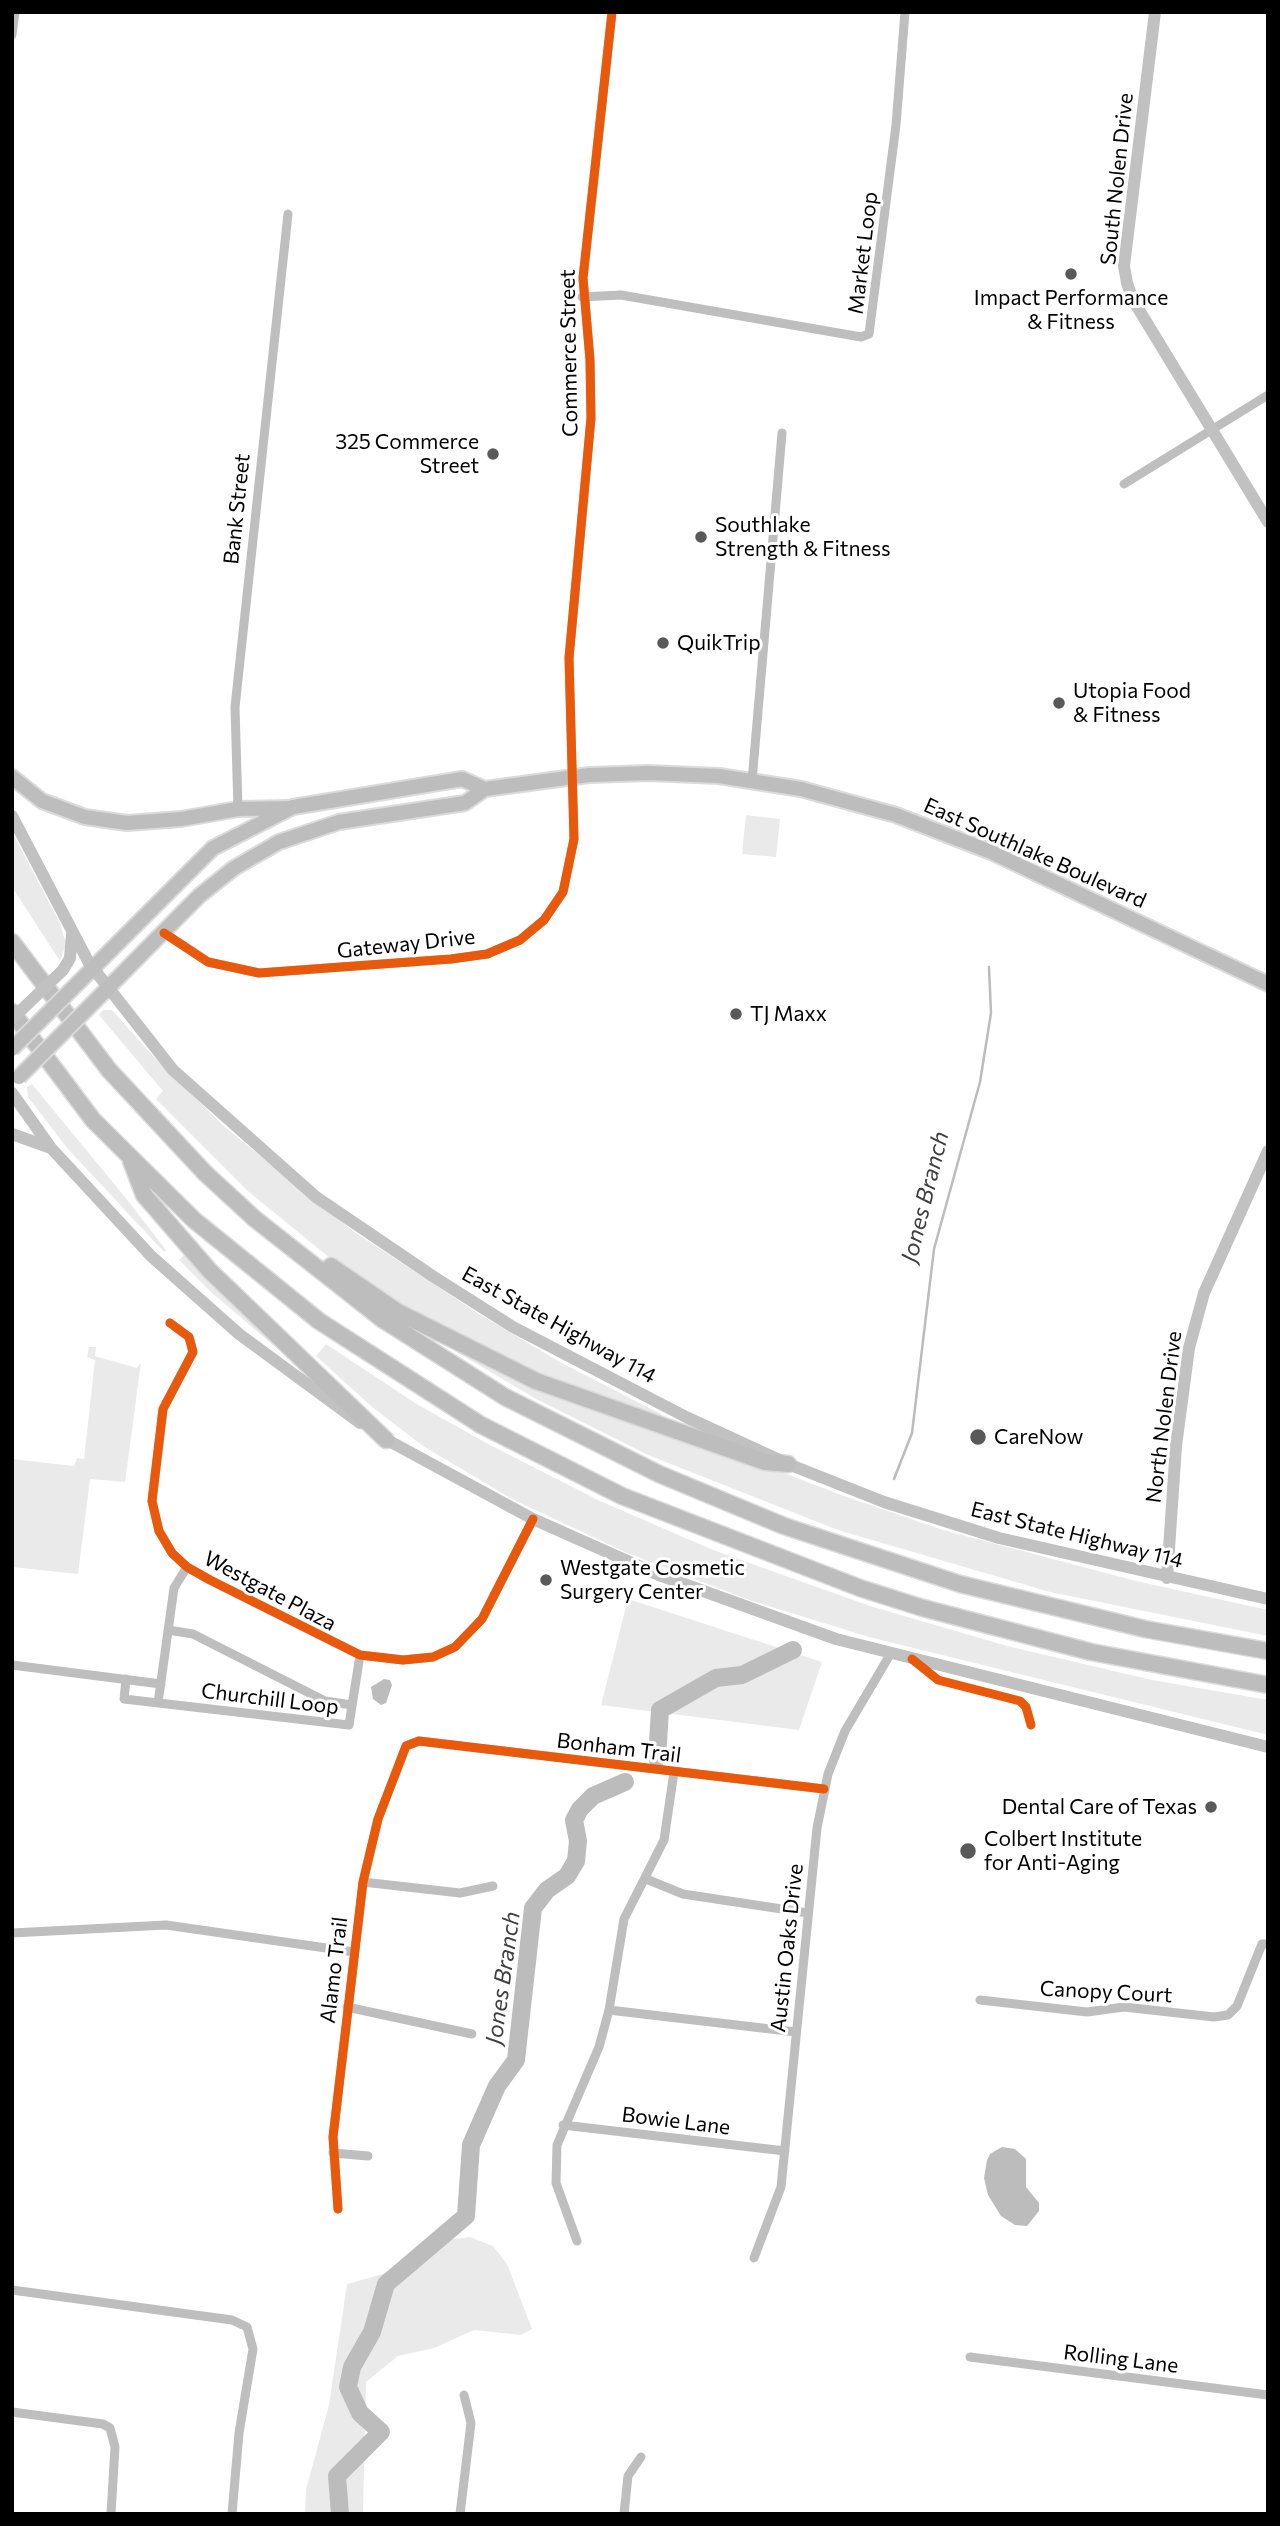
<!DOCTYPE html>
<style>
body{margin:0}
#map{position:relative;width:1280px;height:2526px;overflow:hidden;background:#fff;font-family:Commissioner,sans-serif}
canvas{display:block}
.frame{position:absolute;inset:0;border:14px solid #000;pointer-events:none}
</style>
<div id="map">
<canvas width="1280" height="2526"></canvas>
<div class="frame"></div>
</div>
<script>
const context = document.querySelector('canvas').getContext('2d');
context.lineJoin = 'round';
function fill(path, color) { context.fillStyle = color; context.fill(path, 'evenodd'); }
const poly = rows => new Path2D(rows.map(r => 'M' + r).join(''));
function trace(path, color, width, dash) { context.strokeStyle = color; context.lineWidth = width; context.lineCap = dash ? 'butt' : 'round'; context.setLineDash(dash || []); context.stroke(path); }
function write(font, color, halo, rows, align = 'center') {
  context.font = font + ' Commissioner,sans-serif'; context.lineWidth = 6; context.setLineDash([]); context.textBaseline = 'middle'; context.strokeStyle = halo; context.fillStyle = color; for (const [text, x, y, turn = 0] of rows) {
    context.save(); context.translate(x, y); context.rotate((+turn || 0) * Math.PI / 180); context.textAlign = isNaN(turn) ? turn : align; if (halo) context.strokeText(text, 0, 0); context.fillText(text, 0, 0); context.restore();
  }
}
fill(poly([
 [746,815,780,819,776,857,742,854],
 [12,832,60,923,66,944,60,961,12,887],
 [103,1010,112,1010,153,1056,226,1128,353,1231,476,1312,558,1361,661,1414,660,1417,520,1367,431,1323,341,1267,249,1192,156,1099,163,1091,99,1015],
 [32,1084,129,1202,166,1250,164,1252,68,1149,28,1097,27,1087],
 [185,1254,277,1340,273,1345,212,1293,179,1260],
 [326,1344,415,1403,486,1443,600,1501,713,1550,870,1606,1007,1646,1152,1680,1268,1700,1268,1735,869,1637,749,1600,625,1552,512,1499,423,1446,371,1406,316,1356],
 [89,1347,96,1347,95,1356,137,1368,141,1363,125,1482,90,1479,78,1574,12,1567,12,1459,74,1466,77,1458,84,1459,95,1360,87,1357],
 [457,1348,844,1496,943,1530,1136,1581,1268,1610,1268,1636,1050,1592,838,1530,648,1455,538,1400,455,1351],
 [628,1599,822,1662,799,1730,601,1705],
 [470,2237,493,2246,507,2264,532,2329,521,2335,474,2330,434,2348,398,2356,366,2382,363,2514,305,2514,306,2490,329,2405,347,2284,383,2274,452,2239]
]), '#eaeaea');
fill(poly([
 [384,1679,390,1680,392,1685,386,1703,381,1705,373,1699,371,1687],
 [1002,2147,1015,2149,1026,2159,1026,2187,1039,2203,1039,2211,1027,2226,1015,2225,1001,2216,988,2195,984,2178,987,2160,990,2154]
]), '#bcbcbc');
trace(poly([
 [894,1479,912,1433,934,1249,980,1082,991,1013,989,967]
]), '#bcbcbc', 2.5);
trace(poly([
 [657,1758,660,1710,716,1678,742,1675,793,1650],
 [340,2514,337,2476,381,2432,360,2413,348,2387,352,2367,372,2332,386,2284,466,2216,471,2145,497,2086,516,2060,533,1908,547,1890,567,1876,576,1861,578,1841,574,1820,580,1809,593,1796,625,1782]
]), '#bcbcbc', 18);
const primary = poly([
 [12,777,42,801,85,817,127,823,181,819,238,809,289,808],
 [81,980,213,848,293,807,462,779,485,789],
 [95,1001,199,896,234,868,279,842,339,822,465,803,485,789,589,775,648,773,719,776,801,789,896,815,991,852,1268,984]
]);
const highway = poly([
 [12,942,109,1070,205,1173,255,1219,382,1319,505,1397,659,1474,784,1526,960,1584,1145,1629,1268,1651],
 [12,1012,93,1120,194,1220,319,1321,481,1425,622,1496,860,1588,923,1608,1091,1652,1268,1685],
 [131,1161,144,1195,209,1270,386,1440],
 [331,1266,398,1312,536,1381,765,1462,788,1464]
]);
trace(primary, '#dbdbdb', 18);
trace(highway, '#dbdbdb', 19);
trace(poly([
 [12,35,15,12],
 [582,297,621,295,861,337,869,334,896,125,905,12],
 [1124,484,1268,395],
 [752,781,782,433],
 [238,809,235,707,288,214],
 [164,933,208,962,259,973,451,959,487,954,520,940,544,920,563,892,574,839,569,658,591,418,590,360,583,278,612,12],
 [170,1323,189,1337,193,1352,163,1409,152,1501,159,1531,172,1553,187,1567,210,1580,360,1655,403,1660,433,1657,455,1647,482,1619,533,1519],
 [168,1630,193,1634,325,1701,352,1705],
 [12,1665,161,1684],
 [126,1679,124,1699,349,1725,360,1655],
 [158,1703,174,1588,187,1567],
 [646,1879,683,1894,808,1913],
 [363,1882,460,1893,493,1886],
 [12,1933,166,1925,354,1952],
 [980,2000,1087,2012,1124,2007,1214,2017,1228,2015,1237,2006,1262,1944,1268,1944],
 [347,2007,472,2034],
 [609,2010,796,2032],
 [563,2125,785,2151],
 [333,2153,368,2156],
 [338,2209,333,2137,363,1882,378,1819,406,1746,419,1741,824,1789],
 [577,2241,556,2183,557,2145,599,2047,609,2010,624,1919,664,1840,674,1772],
 [754,2258,781,2187,817,1828,828,1774,845,1731,891,1653],
 [12,2290,232,2320,247,2327,253,2349,239,2433,232,2514],
 [970,2357,1268,2395],
 [12,2412,103,2424,110,2428,115,2447,111,2514],
 [460,2514,471,2423,464,2395],
 [624,2514,628,2476,641,2457]
]), '#bebebe', 9);
trace(poly([
 [1155,12,1124,266,1127,283,1133,300,1268,522],
 [12,816,89,963,173,1070,316,1197,434,1277,513,1327,686,1417,788,1464,884,1502,999,1538,1268,1599],
 [63,970,70,958,72,934],
 [12,1093,51,1148,151,1256,239,1334,360,1423],
 [12,1134,51,1148],
 [378,1435,533,1519,659,1575,836,1639,1268,1747],
 [1167,1578,1176,1446,1189,1348,1204,1293,1268,1151]
]), '#c1c1c1', 12);
trace(primary, '#bdbdbd', 14);
trace(highway, '#bdbdbd', 16);
const primaryBridge = poly([
 [12,1049,81,980],
 [19,1077,95,1001]
]);
trace(primaryBridge, '#dbdbdb', 18, []);
trace(poly([
 [12,1019,63,970]
]), '#c1c1c1', 12);
trace(primaryBridge, '#bdbdbd', 14);
trace(poly([
 [164,933,208,962,259,973,451,959,487,954,520,940,544,920,563,892,574,839,569,658,591,418,590,360,583,278,612,12],
 [170,1323,189,1337,193,1352,163,1409,152,1501,159,1531,172,1553,187,1567,210,1580,360,1655,403,1660,433,1657,455,1647,482,1619,533,1519],
 [912,1659,938,1680,1020,1701,1026,1707,1031,1725],
 [338,2209,333,2137,363,1882,378,1819,406,1746,419,1741,824,1789]
]), '#e8590c', 9);
for (const [x, y, r, color] of [
 [1071,274,7,"#595959"],
 [493,454,7,"#595959"],
 [701,537,7,"#595959"],
 [663,643,7,"#595959"],
 [1059,703,7,"#595959"],
 [736,1014,7,"#595959"],
 [978,1437,9,"#595959"],
 [546,1580,7,"#595959"],
 [1211,1807,7,"#595959"],
 [968,1851,9,"#595959"]
]) { const dot = new Path2D(); dot.arc(x, y, r, 0, 2 * Math.PI); context.fillStyle = color; context.fill(dot); trace(dot, '#fff', 2.5); }
write('21px', '#000', '#fff', [
 ["South Nolen Drive",1117,179,-84],
 ["Market Loop",863,253,-83],
 ["Commerce Street",569,353,-91],
 ["Bank Street",237,509,-84],
 ["East Southlake Boulevard",1035,853,24],
 ["Gateway Drive",406,944,-6],
 ["East State Highway 114",559,1325,29],
 ["North Nolen Drive",1164,1417,-83],
 ["East State Highway 114",1077,1535,14],
 ["Westgate Plaza",270,1591,28],
 ["Churchill Loop",270,1699,7],
 ["Bonham Trail",619,1748,7],
 ["Austin Oaks Drive",787,1948,-84],
 ["Alamo Trail",334,1970,-83],
 ["Canopy Court",1106,1992,3],
 ["Bowie Lane",676,2121,7],
 ["Rolling Lane",1121,2359,7]
]);
write('21px', '#000', '#fff', [
 ["Impact Performance",1071,298,"center"],
 ["& Fitness",1071,322,"center"],
 ["325 Commerce",479,442,"right"],
 ["Street",479,466,"right"],
 ["Southlake",715,525],
 ["Strength & Fitness",715,549],
 ["QuikTrip",677,643],
 ["Utopia Food",1073,691],
 ["& Fitness",1073,715],
 ["TJ Maxx",750,1014],
 ["CareNow",994,1437],
 ["Westgate Cosmetic",560,1568],
 ["Surgery Center",560,1592],
 ["Dental Care of Texas",1197,1807,"right"],
 ["Colbert Institute",984,1839],
 ["for Anti-Aging",984,1863]
], 'left');
write('italic 23px', '#404040', '#fff', [
 ["Jones Branch",925,1197,-76],
 ["Jones Branch",503,1978,-82]
]);
</script>
